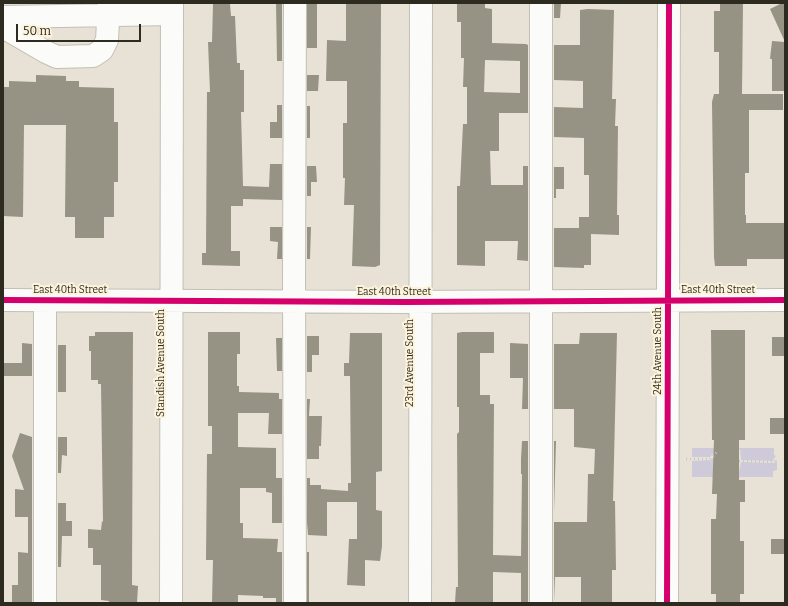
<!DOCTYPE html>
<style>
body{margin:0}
#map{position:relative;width:788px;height:606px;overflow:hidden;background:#e7e2d5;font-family:Bitter,serif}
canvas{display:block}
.frame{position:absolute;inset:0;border:4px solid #2d2a20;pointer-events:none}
.scale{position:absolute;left:16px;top:24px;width:125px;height:18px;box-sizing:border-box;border:2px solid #2d2a20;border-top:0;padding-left:5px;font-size:12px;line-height:14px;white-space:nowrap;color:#2d2a20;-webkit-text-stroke:3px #fcf3da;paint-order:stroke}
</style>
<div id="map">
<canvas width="788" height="606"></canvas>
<div class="frame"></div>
<div class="scale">50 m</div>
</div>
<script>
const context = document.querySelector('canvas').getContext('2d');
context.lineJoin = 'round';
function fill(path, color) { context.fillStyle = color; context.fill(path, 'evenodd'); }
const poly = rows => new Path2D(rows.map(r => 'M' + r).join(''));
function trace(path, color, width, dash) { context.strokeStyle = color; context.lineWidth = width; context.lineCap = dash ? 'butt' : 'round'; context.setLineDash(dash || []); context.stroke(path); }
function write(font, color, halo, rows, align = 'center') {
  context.font = font + ' Bitter,serif'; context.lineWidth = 4; context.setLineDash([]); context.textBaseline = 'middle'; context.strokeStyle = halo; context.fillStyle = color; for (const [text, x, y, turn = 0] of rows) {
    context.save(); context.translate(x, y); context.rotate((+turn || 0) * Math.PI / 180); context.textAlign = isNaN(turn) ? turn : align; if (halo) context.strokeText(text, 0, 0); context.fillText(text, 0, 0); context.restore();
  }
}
fill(poly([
 [692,448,774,448,774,455,776,456,772,461,741,460,740,449,717,449,710,457,692,457],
 [713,458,739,472,741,462,774,463,777,460,777,470,773,471,773,477,692,477,692,461,711,460]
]), '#cfcada');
fill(poly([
 [276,3,282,3,282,61,277,61],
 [307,3,317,3,317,48,307,48],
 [346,3,381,3,380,265,375,267,352,266,354,205,344,205,345,178,343,178,343,123,347,123,347,81,326,81,327,40,346,41],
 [457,3,485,3,485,8,492,9,492,43,526,44,528,45,528,113,499,113,499,151,490,151,491,185,523,185,523,166,528,166,528,261,517,260,518,241,485,241,485,266,457,265,457,186,460,186,463,124,467,124,467,87,463,87,464,58,461,58,461,22,457,22],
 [485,60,520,61,520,93,484,92],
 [554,3,561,3,560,18,554,18],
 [720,3,743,3,742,94,783,94,783,110,749,110,749,173,745,173,745,215,746,215,746,223,785,223,785,259,747,259,747,266,715,266,714,257,712,102,714,94,719,94,719,52,714,52,714,11,720,11],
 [782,3,785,3,785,91,772,91,772,59,770,59,772,41,785,42,770,9],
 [213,4,230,4,231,16,235,16,237,63,240,63,240,70,244,70,244,112,241,112,243,186,269,187,270,164,282,164,282,200,243,199,243,206,231,206,231,251,240,251,240,266,202,265,202,253,206,253,207,92,210,92,208,42,212,42],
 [588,9,614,10,612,99,616,99,615,126,618,126,617,215,619,215,619,235,591,234,591,265,584,265,584,268,554,267,554,228,579,228,579,217,589,217,589,175,584,175,584,138,554,137,554,107,583,108,583,81,554,80,554,45,580,45,580,10],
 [36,75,66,76,66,81,79,81,79,87,114,88,114,122,118,122,118,182,114,182,114,217,104,217,104,238,75,238,75,217,65,217,66,125,24,125,23,217,3,216,3,87,9,87,9,81,36,82],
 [307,75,319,75,318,91,307,91],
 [277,105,282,105,282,138,270,138,270,122,277,122],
 [307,106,310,106,310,138,307,138],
 [307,166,316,166,317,182,311,182,311,196,307,196],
 [554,167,564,167,564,189,556,189,556,198,554,198],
 [270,227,282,227,282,259,277,259,278,242,270,241],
 [307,227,311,227,310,259,307,259],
 [711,330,745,330,745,440,739,440,739,480,745,480,745,502,740,502,740,541,744,541,744,594,740,594,740,603,716,603,716,594,711,594,711,519,716,519,717,494,712,494,714,440,712,440],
 [95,332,133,332,132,585,138,586,137,603,109,603,109,601,101,600,101,565,93,565,93,548,88,548,88,529,101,530,102,521,103,522,101,384,98,384,98,380,91,380,91,351,89,351,89,336,95,336],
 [208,332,240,332,240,354,237,354,237,386,239,386,239,392,279,393,279,399,282,399,282,434,268,434,269,413,238,413,238,447,276,448,276,478,282,478,282,523,272,523,272,493,266,492,266,488,240,488,240,523,243,523,243,538,278,539,277,552,282,552,282,603,276,603,276,598,263,598,263,596,238,595,238,603,212,603,213,560,206,560,207,454,212,454,212,426,208,426],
 [462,332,494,332,494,353,480,353,480,395,490,395,490,404,494,404,493,555,521,556,522,474,521,474,521,459,522,441,528,441,528,602,521,602,521,573,493,572,493,603,455,603,456,587,458,587,457,434,459,432,459,407,457,407,457,333],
 [350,333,382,333,382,471,376,472,376,510,382,511,382,546,380,561,365,560,365,586,347,585,349,539,357,539,357,502,327,502,327,536,308,535,307,523,307,478,310,478,310,485,321,485,321,489,348,491,348,483,351,483,350,376,344,376,344,363,349,363],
 [580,333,617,333,613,501,615,501,616,570,612,570,612,603,581,603,581,577,555,577,554,602,554,522,587,522,588,474,594,474,595,449,574,447,574,409,554,409,554,344,579,344],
 [307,336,319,336,319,355,312,355,312,372,307,372],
 [772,337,785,337,785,356,772,356],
 [276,338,282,338,282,371,277,371],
 [22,343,32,344,32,376,3,376,3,363,22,363],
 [510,343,528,344,528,409,522,409,523,378,510,378],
 [58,345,66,345,66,392,58,392],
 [307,399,310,399,309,416,322,416,321,446,319,446,319,459,307,459],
 [770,418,785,418,785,434,770,434],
 [20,433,32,437,32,603,12,603,12,585,18,585,18,552,28,553,28,517,15,517,15,489,24,490,12,456],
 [58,437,67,437,67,456,62,455,61,473,58,473],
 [554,441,556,441,554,512],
 [58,503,66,503,66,521,72,521,72,536,62,536,61,567,58,567],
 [771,539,785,539,785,554,771,554],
 [307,552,309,552,309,603,307,603]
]), '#969284');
const minor = poly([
 [3,17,172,14],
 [3,27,46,52,57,57,93,56,102,50,107,40,109,3],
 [3,300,406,302,785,300],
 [45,300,45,603],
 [171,603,172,3],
 [295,603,294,280,295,3],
 [420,603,421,3],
 [541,603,541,3],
 [667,603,669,3]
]);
trace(minor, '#c3bfb5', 24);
trace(poly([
 [686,459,710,459,717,452],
 [739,461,774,462,776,458]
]), '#c8c6c2', 2.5, [1, 3]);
trace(minor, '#fbfbf9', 22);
trace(poly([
 [3,300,406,302,785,300],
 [667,603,669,3]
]), '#d6006c', 6);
write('10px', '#2d2a20', '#fcf3da', [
 ["East 40th Street",70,290],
 ["East 40th Street",718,290],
 ["East 40th Street",394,292],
 ["24th Avenue South",658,351,-90],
 ["Standish Avenue South",161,363,-90],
 ["23rd Avenue South",410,363,-90]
]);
</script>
